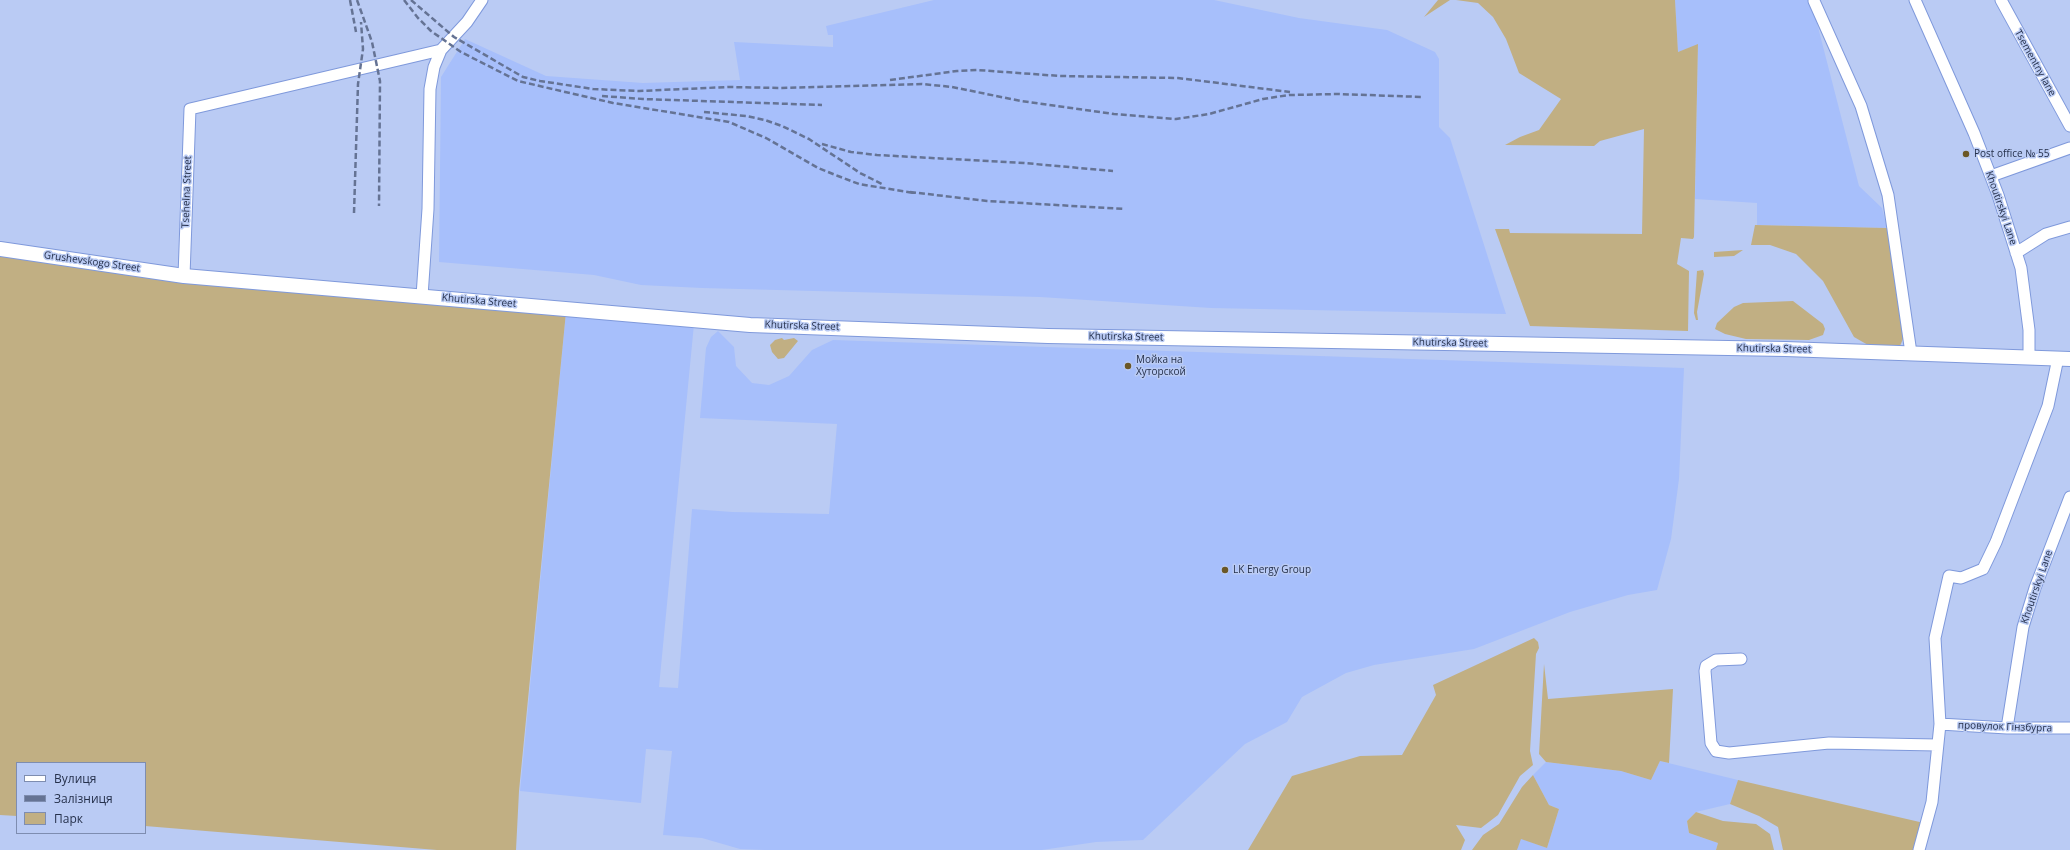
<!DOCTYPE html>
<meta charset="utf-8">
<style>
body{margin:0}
#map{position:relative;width:2070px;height:850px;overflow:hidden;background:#bacbf4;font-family:"Open Sans",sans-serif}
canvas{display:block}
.legend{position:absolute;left:16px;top:762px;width:130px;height:72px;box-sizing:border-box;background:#bacbf4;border:1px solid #7e8db0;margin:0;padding:5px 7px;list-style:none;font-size:12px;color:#25304b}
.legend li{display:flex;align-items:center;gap:8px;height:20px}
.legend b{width:20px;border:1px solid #7e8db0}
</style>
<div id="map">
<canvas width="2070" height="850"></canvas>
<ul class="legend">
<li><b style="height:5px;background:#fff"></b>Вулиця</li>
<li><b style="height:5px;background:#657394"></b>Залізниця</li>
<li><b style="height:11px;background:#c1af83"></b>Парк</li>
</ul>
</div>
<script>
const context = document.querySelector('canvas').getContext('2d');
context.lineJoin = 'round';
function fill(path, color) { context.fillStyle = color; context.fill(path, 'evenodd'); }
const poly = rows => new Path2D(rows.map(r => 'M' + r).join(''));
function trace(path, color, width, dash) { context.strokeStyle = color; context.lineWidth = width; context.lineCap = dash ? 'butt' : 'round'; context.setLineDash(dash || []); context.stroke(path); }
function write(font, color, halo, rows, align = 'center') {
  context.font = font + ' "Open Sans",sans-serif'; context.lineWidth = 3; context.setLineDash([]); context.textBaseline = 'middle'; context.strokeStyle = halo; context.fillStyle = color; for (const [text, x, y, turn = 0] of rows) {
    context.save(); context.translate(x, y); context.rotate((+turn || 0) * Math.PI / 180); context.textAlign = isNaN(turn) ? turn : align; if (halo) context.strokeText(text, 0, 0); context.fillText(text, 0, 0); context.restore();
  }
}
fill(poly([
 [934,0,1214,0,1299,18,1387,30,1435,52,1439,59,1439,127,1450,138,1506,314,1211,308,1040,297,702,288,641,285,594,275,439,262,441,77,465,39,546,76,643,83,740,80,734,42,833,47,833,35,828,35,826,26],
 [1675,0,1811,0,1859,186,1882,208,1887,228,1757,225,1757,203,1695,199,1698,45,1678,52],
 [566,312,694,324,659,687,678,688,692,509,732,512,829,514,837,424,700,418,706,348,711,337,718,331,734,347,736,366,752,383,769,385,789,376,812,350,833,340,1684,368,1679,479,1671,539,1657,590,1628,595,1570,612,1474,649,1374,665,1346,673,1302,697,1287,722,1245,744,1143,840,1096,842,1042,850,765,850,740,849,702,838,663,835,672,751,646,749,641,803,520,791],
 [1660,761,1738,780,1730,804,1696,812,1687,821,1689,833,1718,843,1716,850,1517,850,1520,838,1547,848,1559,809,1549,805,1533,775,1546,762,1621,771,1651,780]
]), '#a7bffb');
fill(poly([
 [1438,0,1450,0,1424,17],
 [1456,0,1675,0,1678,52,1698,44,1694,237,1693,239,1681,238,1677,264,1689,271,1688,331,1530,326,1495,229,1509,229,1510,233,1642,234,1644,129,1600,141,1594,146,1505,145,1520,137,1539,130,1561,99,1519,73,1506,39,1493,17,1478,3],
 [1755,225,1887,228,1905,334,1900,346,1868,345,1854,337,1823,281,1796,254,1770,245,1751,245],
 [1743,250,1734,256,1714,257,1714,252],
 [0,251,566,312,519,791,516,850,437,850,145,826,145,763,17,763,17,816,0,815],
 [1703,270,1704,274,1697,312,1698,320,1696,320,1694,313,1697,271],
 [1793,301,1823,324,1825,329,1823,335,1809,340,1746,339,1725,334,1715,329,1717,323,1734,307,1743,303],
 [782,338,784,340,794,338,798,341,784,358,778,359,772,352,770,345,775,340],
 [1534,638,1538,642,1539,648,1536,654,1530,751,1533,765,1520,776,1498,815,1481,828,1456,825,1465,840,1461,850,1248,850,1292,776,1360,756,1402,755,1436,695,1433,685],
 [1544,664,1548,699,1673,689,1669,763,1660,761,1651,780,1621,771,1546,762,1539,754],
 [1533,775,1549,805,1559,809,1547,848,1521,839,1517,850,1472,850,1483,835,1499,824,1522,787],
 [1738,780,1924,823,1916,850,1783,850,1778,827,1759,816,1730,804],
 [1696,812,1723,821,1756,824,1770,834,1774,850,1716,850,1718,843,1689,833,1687,821]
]), '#c1af83');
const minor = poly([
 [1915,0,1974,133,1998,195,2021,268,2029,330,2029,357],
 [2001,0,2070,126],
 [1814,1,1861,106,1888,195,1911,353],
 [1991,176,2070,148],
 [2016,253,2046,234,2070,227],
 [184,276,190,109,441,50],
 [422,296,428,209,430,89,434,67,441,50,467,22,482,0],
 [1741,659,1716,660,1706,666,1705,671,1711,743,1716,751,1729,753,1829,743,1937,745],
 [1940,724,2007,728,2070,728],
 [2007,728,2023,627,2035,588,2070,497],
 [1919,850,1932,802,1940,724,1935,638,1949,576,1961,578,1983,569,1996,542,2048,406,2058,358]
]);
const major = poly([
 [0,249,184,276,750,325,1048,336,1785,349,2070,359]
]);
trace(minor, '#7f99db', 13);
trace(major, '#7f99db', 16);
trace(minor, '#fff', 11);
trace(major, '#fff', 14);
trace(poly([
 [350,0,356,32],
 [357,0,372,42,380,81,379,206],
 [404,0,418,18,431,31,461,52,518,81,613,103,729,122,766,138,818,168,838,176,859,184,914,193],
 [411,0,454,37,523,77,540,81,593,89,639,91,729,87,781,88,922,84,952,87,1021,101,1114,114,1176,119,1209,114,1263,99,1289,95,1338,94,1423,97],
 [890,80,957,71,977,70,1060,76,1178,78,1290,92],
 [602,96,643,99,822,105],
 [704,112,746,116,765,120,782,126,809,139,860,173,884,185],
 [822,144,851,152,877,155,1024,163,1113,171],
 [910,192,987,201,1125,209],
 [354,213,358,84,363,49,361,22]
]), '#657394', 2.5, [6, 3]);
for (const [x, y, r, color] of [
 [1966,154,4,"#6b5726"],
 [1128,366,4,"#6b5726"],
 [1225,570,4,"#6b5726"]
]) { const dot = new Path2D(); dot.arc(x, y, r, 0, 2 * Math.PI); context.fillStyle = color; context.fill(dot); trace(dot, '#bacbf4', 1.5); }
write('10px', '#25304b', '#bacbf4', [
 ["Tsementny lane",2035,63,61],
 ["Tsehelna Street",187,192,-88],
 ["Khoutirskyi Lane",2001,208,71],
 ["Grushevskogo Street",92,262,8],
 ["Khutirska Street",479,301,5],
 ["Khutirska Street",802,326,2],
 ["Khutirska Street",1126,337,1],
 ["Khutirska Street",1450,343,1],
 ["Khutirska Street",1774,349,1],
 ["Khoutirskyi Lane",2037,587,-71],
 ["провулок Гінзбурга",2005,727,2]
]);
write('10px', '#25304b', '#bacbf4', [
 ["Post office № 55",1974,154],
 ["Мойка на",1136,360],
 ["Хуторской",1136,372],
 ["LK Energy Group",1233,570]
], 'left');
</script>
